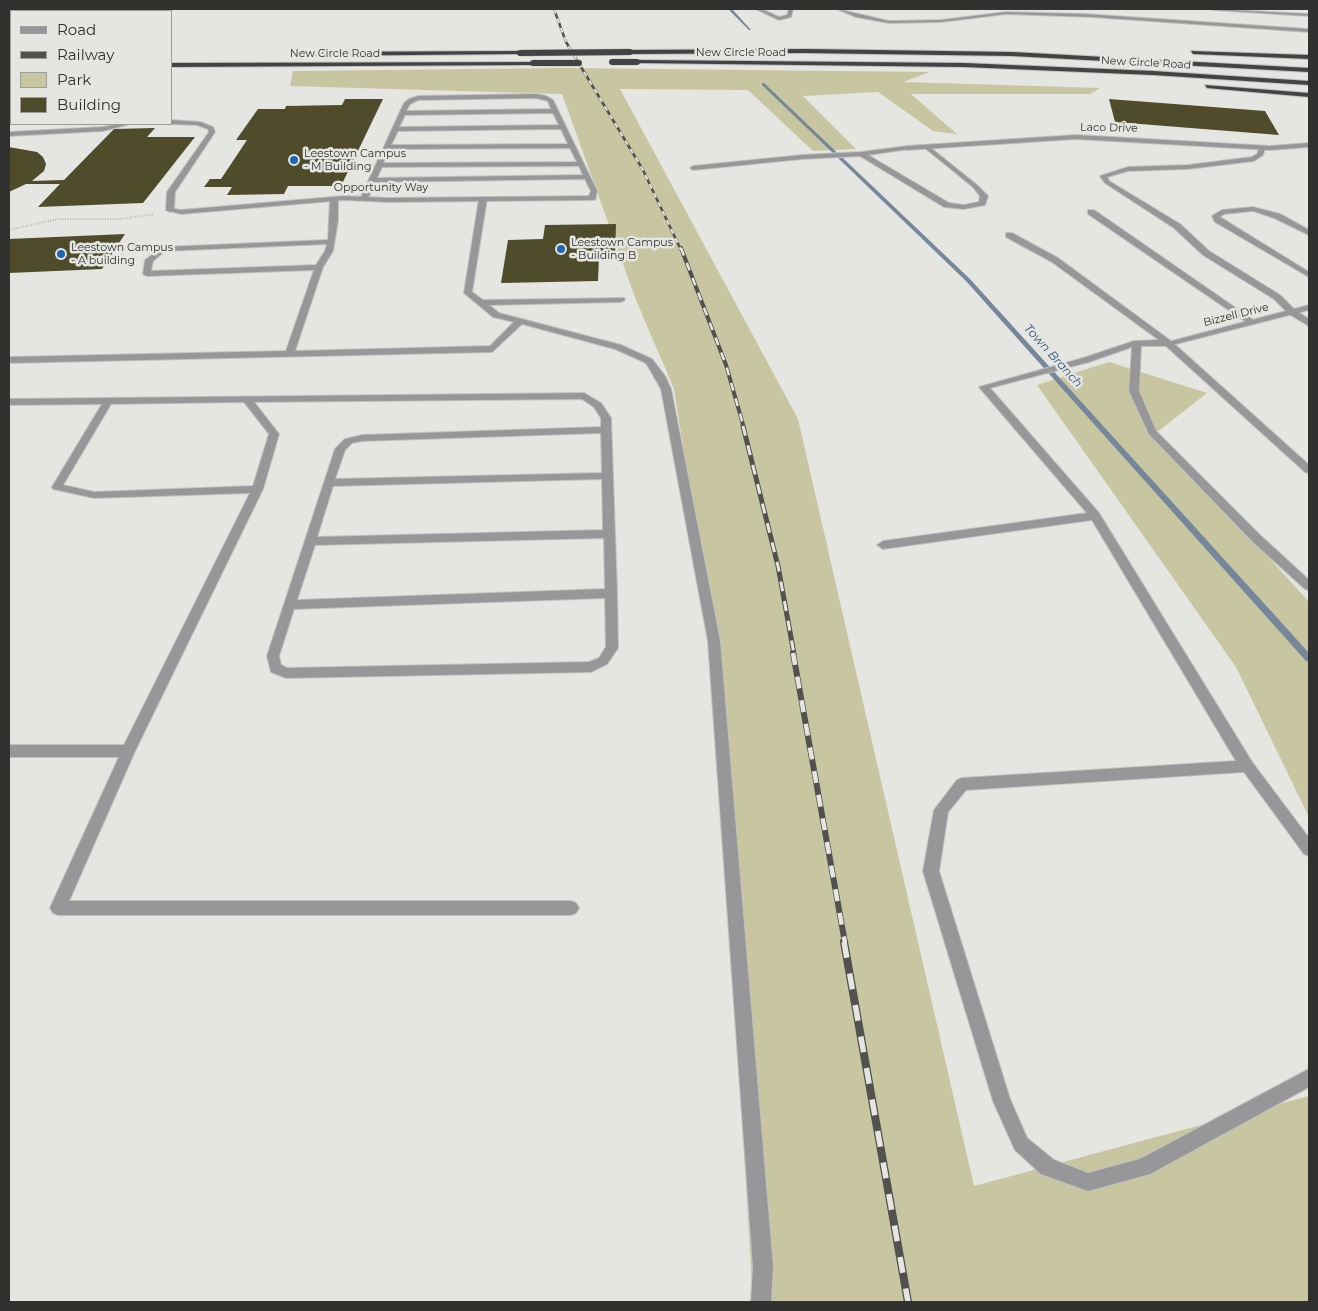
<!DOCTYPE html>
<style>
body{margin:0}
#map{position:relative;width:1318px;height:1311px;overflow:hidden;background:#e5e5e1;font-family:Montserrat,sans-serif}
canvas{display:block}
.frame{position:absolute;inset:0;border:10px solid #313130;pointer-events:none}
.legend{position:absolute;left:10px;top:10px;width:162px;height:115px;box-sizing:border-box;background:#e5e5e1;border:1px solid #9d9d9a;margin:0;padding:6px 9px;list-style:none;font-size:15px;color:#313130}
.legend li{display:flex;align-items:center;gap:10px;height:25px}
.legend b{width:25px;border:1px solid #9d9d9a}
</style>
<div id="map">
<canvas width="1318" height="1311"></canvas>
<div class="frame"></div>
<ul class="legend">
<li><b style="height:6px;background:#979799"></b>Road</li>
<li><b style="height:6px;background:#51514f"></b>Railway</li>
<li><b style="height:14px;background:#c7c6a0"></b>Park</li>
<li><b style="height:14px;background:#4e4c2a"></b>Building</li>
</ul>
</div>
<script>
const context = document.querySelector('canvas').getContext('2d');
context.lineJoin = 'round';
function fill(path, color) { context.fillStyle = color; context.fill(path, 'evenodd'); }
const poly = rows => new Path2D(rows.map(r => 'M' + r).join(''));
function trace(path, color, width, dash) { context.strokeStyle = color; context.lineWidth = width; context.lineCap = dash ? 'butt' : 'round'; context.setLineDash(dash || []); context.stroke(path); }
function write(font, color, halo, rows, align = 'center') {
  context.font = font + ' Montserrat,sans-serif'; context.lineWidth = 5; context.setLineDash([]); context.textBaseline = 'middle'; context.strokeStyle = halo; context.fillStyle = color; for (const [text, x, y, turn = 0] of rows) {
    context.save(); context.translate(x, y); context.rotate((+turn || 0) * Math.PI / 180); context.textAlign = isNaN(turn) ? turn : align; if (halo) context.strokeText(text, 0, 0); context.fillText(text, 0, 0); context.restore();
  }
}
fill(poly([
 [564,68,930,72,903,82,1100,88,1090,94,911,94,957,134,933,131,878,92,803,96,856,149,813,151,748,90,620,89,798,419,974,1186,1309,1096,1309,1302,753,1302,714,641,674,389,636,300,562,94,290,86,293,71],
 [1109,362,1207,393,1156,433,1309,602,1309,817,1236,667,1037,385]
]), '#c7c6a0');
fill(poly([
 [728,9,732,9,751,30,749,30,728,9],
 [762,83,764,83,970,279,1309,653,1309,662,1306,661,966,281,762,85,762,83]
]), '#76879c');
fill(poly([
 [10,9,77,9,74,11,11,11,11,19,9,19],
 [122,9,155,9,154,11,120,11],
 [345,99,383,99,341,186,288,186,284,194,227,195,232,187,204,187,210,179,221,179,247,140,236,140,258,109,285,109,286,106,342,105],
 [1109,99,1265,111,1279,135,1115,122],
 [155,128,147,137,195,137,143,203,38,207,60,184,26,184,9,192,9,147,37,152,43,157,46,164,44,171,32,181,64,180,114,129],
 [616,224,615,258,599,257,598,281,501,283,508,240,543,239,545,225],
 [125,234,102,269,9,273,9,239]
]), '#4e4c2a');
const lane = poly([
 [756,9,761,9,779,17,787,15,789,9,793,9,791,17,779,20,756,9],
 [837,9,889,21,941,20,1006,12,1084,14,1309,29,1309,32,1092,17,1006,14,941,22,889,23,856,17,837,9],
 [1211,9,1309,14,1309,16,1213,10,1211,9],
 [9,23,11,24,11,26,9,26,9,23],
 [536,94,546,96,553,100,597,191,595,200,588,198,591,191,585,179,375,182,367,201,360,199,404,103,409,99,418,96,536,94],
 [536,98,548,101,551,109,406,111,410,104,418,100,536,98],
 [553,113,559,125,399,127,405,115,553,113],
 [561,129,568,144,391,145,398,131,561,129],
 [570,148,577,162,383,163,390,149,570,148],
 [579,166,583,175,377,178,382,167,579,166],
 [171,120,200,122,213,127,215,132,175,192,174,210,170,212,166,210,167,192,209,132,208,129,197,125,171,124,171,120],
 [119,124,130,124,103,131,9,136,9,132,103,127,119,124],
 [927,145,977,185,988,196,985,205,964,209,944,207,860,156,802,159,693,170,690,168,693,166,802,155,861,152,907,146,909,149,868,155,949,203,964,205,979,202,980,196,973,187,925,148,927,145],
 [1260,147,1265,148,1263,155,1254,161,1188,169,1128,171,1107,177,1109,181,1180,224,1209,251,1280,295,1295,310,1309,319,1309,326,1289,314,1274,299,1203,255,1174,228,1105,183,1100,176,1128,167,1188,165,1252,157,1257,154,1260,147],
 [334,197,338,199,338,220,333,251,323,267,295,351,490,346,514,322,493,317,464,293,479,199,483,197,487,199,472,292,483,300,624,298,625,300,621,302,489,305,499,313,621,345,652,359,665,376,671,389,720,641,773,1267,771,1302,751,1302,753,1267,708,641,661,389,646,363,615,349,522,324,492,352,9,363,9,357,286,351,314,270,147,276,143,274,145,260,163,247,328,240,330,199,334,197],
 [327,244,325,251,316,265,151,271,153,261,165,251,327,244],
 [1253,207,1280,214,1309,230,1309,235,1274,218,1253,211,1224,214,1220,217,1309,272,1309,277,1215,222,1212,216,1222,210,1253,207],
 [1088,210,1094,210,1256,322,1249,324,1088,214,1088,210],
 [1006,233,1012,233,1058,258,1171,341,1309,465,1309,473,1305,472,1166,346,1141,346,1139,391,1156,431,1261,536,1309,580,1309,590,1305,589,1253,542,1149,434,1129,391,1132,347,1089,362,990,388,1099,513,1252,762,1309,838,1309,856,1304,854,1244,772,966,790,948,812,939,871,1010,1099,1027,1138,1054,1160,1088,1173,1140,1159,1309,1069,1309,1087,1150,1174,1088,1191,1041,1174,1015,1150,993,1101,923,871,934,810,957,780,962,778,1236,761,1092,520,883,549,877,545,883,541,1087,513,979,387,1083,358,1134,341,1159,340,1052,262,1006,237,1006,233],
 [584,393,601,403,611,418,617,593,618,648,607,664,591,672,286,678,271,672,267,656,335,449,345,439,362,435,601,427,601,418,594,407,582,399,254,402,279,434,263,489,135,751,69,901,571,901,576,903,579,908,576,913,571,915,58,915,53,913,50,908,119,757,9,757,9,745,124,745,250,493,94,498,53,489,52,487,102,404,9,405,9,399,584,393],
 [244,402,269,434,253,486,94,492,63,485,111,404,244,402],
 [601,433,602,473,335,479,345,450,352,443,362,441,601,433],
 [602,479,603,530,317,537,333,486,602,479],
 [604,538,605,589,297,600,315,545,604,538],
 [605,598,606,647,599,658,589,662,287,668,281,665,279,656,294,609,605,598]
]);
const street = poly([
 [1076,135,1270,146,1309,143,1309,147,1270,150,1076,139,907,150,904,148,907,146,1076,135],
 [344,196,389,198,592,196,596,198,592,200,389,202,344,200,181,214,166,210,170,208,181,210,344,196],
 [1309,305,1309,310,1168,346,1164,343,1309,305]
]);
const highway = poly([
 [805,49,1012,52,1309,68,1309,72,1012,56,805,53,630,54,627,52,630,50,805,49],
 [520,51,522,54,302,56,299,54,302,52,520,51],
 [1191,51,1309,55,1309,59,1193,54,1191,51],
 [639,60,964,63,1153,71,1309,81,1309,85,1153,75,964,67,637,63,639,60],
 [535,62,533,65,171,67,171,63,535,62],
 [9,63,11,63,11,67,9,67,9,63],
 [1205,85,1309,93,1309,97,1207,88,1205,85]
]);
trace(lane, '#c1c1be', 2);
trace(street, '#c1c1be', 2);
trace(highway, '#c1c1be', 2);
trace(poly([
 [163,11,165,9]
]), '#8f8f8d', 1, [0.5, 2]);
trace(poly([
 [9,230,58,219,120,219,155,214]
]), '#8f8f8d', 2, [0.5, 2]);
fill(lane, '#979799');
fill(street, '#979799');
fill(highway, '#414345');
const railFar4 = poly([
 [554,9,566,42,643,170,681,250]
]);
const railFar3 = poly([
 [681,248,726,365,744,428]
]);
const railFar2 = poly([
 [743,426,778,566,794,654]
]);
const railFar1 = poly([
 [793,653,845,943]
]);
const rail = poly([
 [844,942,908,1302]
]);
trace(railFar4, '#51514f', 2.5);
trace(railFar3, '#51514f', 4);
trace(railFar2, '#51514f', 5);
trace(railFar1, '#51514f', 6);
trace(rail, '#51514f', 8);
trace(railFar4, '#e5e5e1', 2, [5]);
trace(railFar3, '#e5e5e1', 2.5, [8]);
trace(railFar2, '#e5e5e1', 3, [10]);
trace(railFar1, '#e5e5e1', 4.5, [12]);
trace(rail, '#e5e5e1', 5.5, [16]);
const highwayBridge = poly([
 [520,53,630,52],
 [612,62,637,62],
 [533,63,579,63]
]);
trace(highwayBridge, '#c1c1be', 7, []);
trace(highwayBridge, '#414345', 6);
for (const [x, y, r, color] of [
 [294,160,5,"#2066b6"],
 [561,249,5,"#2066b6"],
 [61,254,5,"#2066b6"]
]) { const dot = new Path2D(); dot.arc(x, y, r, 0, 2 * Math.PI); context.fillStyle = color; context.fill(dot); trace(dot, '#e5e5e1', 2); }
write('11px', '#313130', '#e5e5e1', [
 ["New Circle Road",741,53],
 ["New Circle Road",335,54],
 ["New Circle Road",1146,63,3],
 ["Laco Drive",1109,128,1],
 ["Opportunity Way",381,188],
 ["Bizzell Drive",1236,315,-14]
]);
write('11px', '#313130', '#e5e5e1', [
 ["Leestown Campus",304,154],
 ["- M Building",304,167],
 ["Leestown Campus",571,243],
 ["- Building B",571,256],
 ["Leestown Campus",71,248],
 ["- A building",71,261]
], 'left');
write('italic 12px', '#2f527d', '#e5e5e1', [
 ["Town Branch",1053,356,48]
]);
</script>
